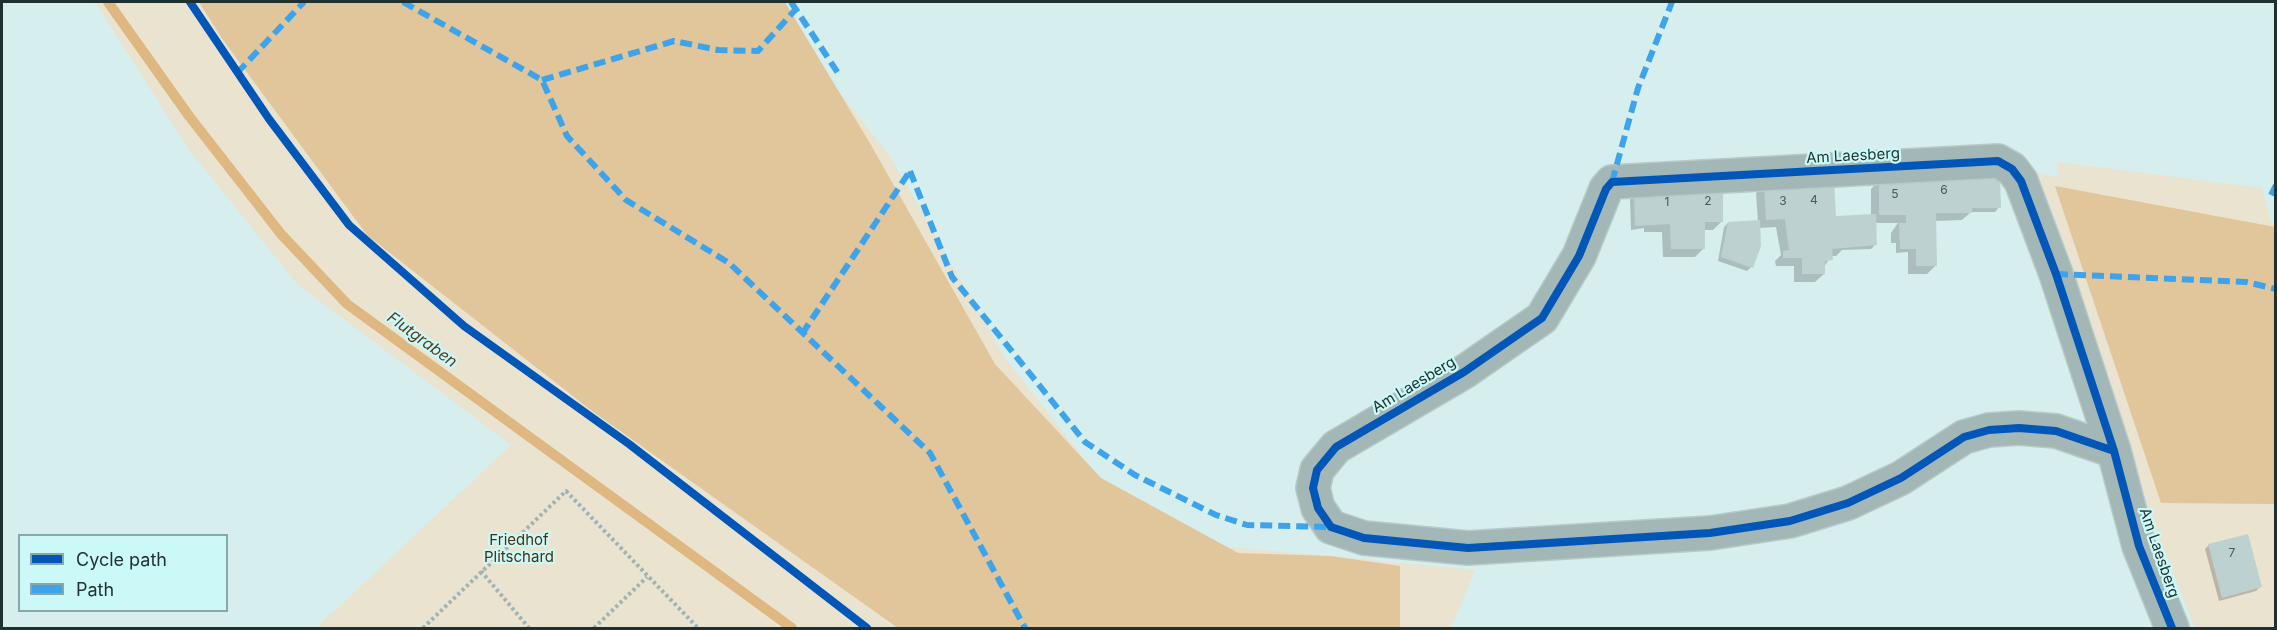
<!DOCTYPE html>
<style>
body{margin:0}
#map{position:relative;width:2277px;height:630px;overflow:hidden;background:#d6eeed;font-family:Inter,sans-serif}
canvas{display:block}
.frame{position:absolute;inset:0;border:3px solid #1e302f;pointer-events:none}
.legend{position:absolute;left:18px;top:534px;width:210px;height:78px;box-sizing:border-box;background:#cbf9f7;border:2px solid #86a9a7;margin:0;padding:8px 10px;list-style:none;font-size:18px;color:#1e302f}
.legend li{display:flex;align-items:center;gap:12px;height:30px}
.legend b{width:30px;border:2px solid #86a9a7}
</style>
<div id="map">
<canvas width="2277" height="630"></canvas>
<div class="frame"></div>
<ul class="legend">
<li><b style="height:8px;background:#0057b8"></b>Cycle path</li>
<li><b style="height:8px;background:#3da3eb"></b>Path</li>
</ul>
</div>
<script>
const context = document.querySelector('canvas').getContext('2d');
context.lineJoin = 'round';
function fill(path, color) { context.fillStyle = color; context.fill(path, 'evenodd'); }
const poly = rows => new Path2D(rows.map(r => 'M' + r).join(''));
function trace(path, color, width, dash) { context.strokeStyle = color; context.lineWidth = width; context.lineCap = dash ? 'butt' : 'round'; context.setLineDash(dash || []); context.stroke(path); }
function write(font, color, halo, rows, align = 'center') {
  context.font = font + ' Inter,sans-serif'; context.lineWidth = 4.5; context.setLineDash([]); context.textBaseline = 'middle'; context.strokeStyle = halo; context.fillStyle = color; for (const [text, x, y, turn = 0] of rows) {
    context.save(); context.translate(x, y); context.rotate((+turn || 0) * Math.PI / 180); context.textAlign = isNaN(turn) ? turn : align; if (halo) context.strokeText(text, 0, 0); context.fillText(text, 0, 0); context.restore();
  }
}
fill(poly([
 [95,2,773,2,790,31,889,155,1006,359,1102,482,1189,543,1475,570,1451,628,316,628,511,445,298,285,189,150],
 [2057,162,2262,188,2271,222,2276,223,2275,628,2195,628,2148,509,2037,173,2059,177]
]), '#e9e3d0');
fill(poly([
 [199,2,785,2,871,145,995,364,1101,478,1238,553,1331,556,1400,566,1400,628,898,628,592,411,367,235,223,40],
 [2055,186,2275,227,2275,504,2161,503]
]), '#e0c69a');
fill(poly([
 [1879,180,1999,207,1995,212,1971,212,1962,220,1935,221,1936,265,1927,274,1908,274,1908,252,1896,253,1896,243,1891,243,1891,233,1898,223,1875,223,1875,245,1871,249,1842,250,1836,256,1831,256,1824,267,1824,274,1815,282,1794,282,1794,266,1776,266,1775,261,1781,255,1776,227,1759,228,1751,267,1747,271,1718,261,1724,227,1728,223,1758,222,1756,193,1765,185,1834,218,1871,216,1871,189],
 [1634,195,1722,221,1713,230,1703,230,1704,248,1695,257,1663,257,1662,232,1644,232,1644,228,1631,230,1630,199],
 [2209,545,2260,587,2256,591,2219,601,2205,549]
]), '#0003');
trace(poly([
 [108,2,189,116,281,234,347,304,792,628]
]), '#dfb780', 10);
fill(poly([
 [2000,175,2001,208,1972,208,1972,213,1936,213,1937,266,1916,266,1916,249,1900,249,1899,223,1906,223,1906,215,1879,215,1879,179],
 [1834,181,1836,216,1876,214,1877,245,1832,249,1833,260,1825,261,1825,274,1802,274,1802,258,1783,258,1783,251,1789,250,1785,219,1766,220,1764,183],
 [1723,185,1723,222,1705,222,1705,249,1671,249,1670,224,1635,226,1634,194],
 [1760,220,1761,246,1753,268,1721,257,1728,222],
 [2248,534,2262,587,2222,598,2208,544]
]), '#bed1d1');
const minor = poly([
 [2114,451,2056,431,2019,428,1989,430,1964,437,1901,478,1848,503,1790,521,1710,533,1468,548,1364,538,1331,527,1318,508,1313,488,1317,470,1336,447,1464,372,1542,318,1579,256,1606,189,1612,182,1998,161,2012,169,2021,181,2056,274,2114,451,2139,546,2172,628]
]);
trace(minor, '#b7cac9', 36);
trace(poly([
 [481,571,529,628],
 [423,628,566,491,698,628],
 [594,628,647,577]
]), '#a0b2b1', 4, [3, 3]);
trace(minor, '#a4b7b7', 33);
trace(poly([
 [403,2,542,80,567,136,626,200,729,263,930,453,1025,628],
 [791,2,840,76],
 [237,73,304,2],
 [542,80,674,41,718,50,758,51,796,9],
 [910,171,952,277,1085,442,1135,475,1216,515,1247,525,1331,527],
 [1612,182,1638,88,1672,2],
 [2271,195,2276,185],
 [2056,274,2246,282,2276,289],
 [802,334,910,171]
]), '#3da3eb', 6, [12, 6]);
trace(poly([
 [190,2,269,119,349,225,464,326,629,444,867,628],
 [2114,451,2056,431,2019,428,1989,430,1964,437,1901,478,1848,503,1790,521,1710,533,1468,548,1364,538,1331,527,1318,508,1313,488,1317,470,1336,447,1464,372,1542,318,1579,256,1606,189,1612,182,1998,161,2012,169,2021,181,2056,274,2114,451,2139,546,2172,628]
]), '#0057b8', 8);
write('12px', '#465858', null, [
 ["6",1944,190],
 ["5",1895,194],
 ["4",1814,200],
 ["2",1708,201],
 ["3",1783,201],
 ["1",1667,202],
 ["7",2232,553]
]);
write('15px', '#1e302f', '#cbf9f7', [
 ["Am Laesberg",1853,156,-3],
 ["Am Laesberg",1414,385,-31],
 ["Am Laesberg",2159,553,71]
]);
write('15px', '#4b300e', '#cbf9f7', [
 ["Friedhof",519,540],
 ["Plitschard",519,557]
]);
write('italic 16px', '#5a3d1d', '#cbf9f7', [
 ["Flutgraben",422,340,36]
]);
</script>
